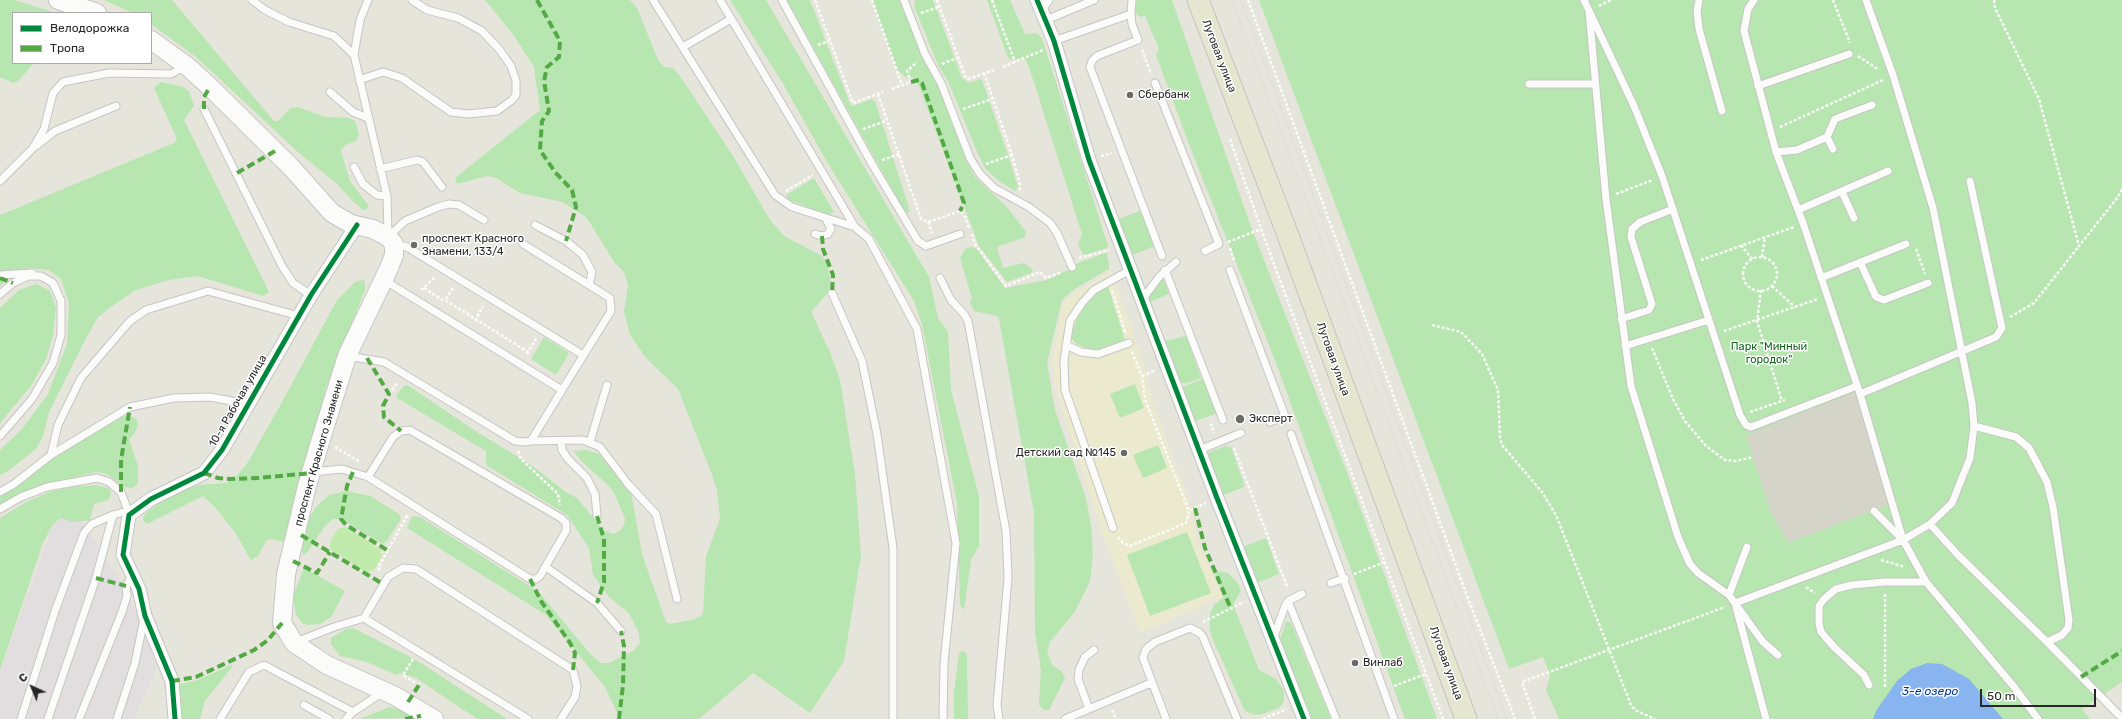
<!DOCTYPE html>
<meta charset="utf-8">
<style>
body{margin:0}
#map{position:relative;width:2122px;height:719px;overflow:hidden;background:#e6e5db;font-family:Rubik,sans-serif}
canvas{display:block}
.legend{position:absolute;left:12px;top:12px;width:140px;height:52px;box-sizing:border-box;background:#fff;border:1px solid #a9a9a9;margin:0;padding:5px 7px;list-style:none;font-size:12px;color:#272727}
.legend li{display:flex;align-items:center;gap:8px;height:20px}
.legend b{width:20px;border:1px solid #a9a9a9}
.north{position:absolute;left:12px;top:667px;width:40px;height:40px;-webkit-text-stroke:3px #fff;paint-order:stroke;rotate:316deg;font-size:11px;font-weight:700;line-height:16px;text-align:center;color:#272727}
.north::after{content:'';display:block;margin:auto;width:14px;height:18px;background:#272727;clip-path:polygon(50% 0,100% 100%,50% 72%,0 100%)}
.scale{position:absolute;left:1980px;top:689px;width:116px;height:18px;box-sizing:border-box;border:2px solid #272727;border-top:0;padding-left:5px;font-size:12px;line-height:14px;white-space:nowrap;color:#272727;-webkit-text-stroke:3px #fff;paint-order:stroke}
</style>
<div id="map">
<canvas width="2122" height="719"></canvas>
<ul class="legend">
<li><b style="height:5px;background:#00873e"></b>Велодорожка</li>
<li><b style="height:5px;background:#53aa44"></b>Тропа</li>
</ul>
<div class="north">С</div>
<div class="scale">50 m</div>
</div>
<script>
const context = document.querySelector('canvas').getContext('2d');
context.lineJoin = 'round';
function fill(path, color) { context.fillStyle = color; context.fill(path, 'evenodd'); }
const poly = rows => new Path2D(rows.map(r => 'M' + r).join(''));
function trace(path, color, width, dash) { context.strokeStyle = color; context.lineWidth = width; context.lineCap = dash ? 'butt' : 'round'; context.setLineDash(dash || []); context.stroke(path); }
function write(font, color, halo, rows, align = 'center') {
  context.font = font + ' Rubik,sans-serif'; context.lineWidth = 3; context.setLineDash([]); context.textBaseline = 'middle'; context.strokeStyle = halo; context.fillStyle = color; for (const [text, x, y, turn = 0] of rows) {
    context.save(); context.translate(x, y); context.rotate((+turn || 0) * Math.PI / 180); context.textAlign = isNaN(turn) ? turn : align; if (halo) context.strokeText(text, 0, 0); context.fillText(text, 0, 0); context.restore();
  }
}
fill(poly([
 [56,516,78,516,128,592,157,667,134,719,0,719,0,672]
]), '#e2dedf');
fill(poly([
 [1111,271,1144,364,1151,397,1192,509,1197,540,1223,597,1140,633,1102,532,1055,388,1052,361,1063,304,1078,291]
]), '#ebeace');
fill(poly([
 [0,0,14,0,56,13,13,13,13,63,34,63,18,81,13,83,0,77],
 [104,0,172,0,274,121,278,121,291,108,298,107,325,117,349,118,355,121,359,133,358,137,356,141,345,145,341,151,350,181,369,206,367,209,363,210,353,201,336,183,299,153,196,57,151,24,151,13,133,13],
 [485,0,630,0,637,8,658,60,664,67,673,68,680,76,733,156,770,220,784,236,822,256,827,263,831,284,826,295,812,311,812,314,830,352,840,380,855,474,861,555,844,661,810,713,753,673,699,719,620,719,605,687,546,615,407,528,412,516,420,517,539,592,591,655,601,663,609,663,633,651,640,643,639,633,629,613,609,597,593,575,589,548,567,515,486,465,486,451,397,398,397,394,405,385,409,386,480,434,531,465,566,492,577,498,603,530,613,534,620,531,624,525,625,519,615,494,609,486,581,461,574,451,587,450,599,454,631,491,642,554,666,622,669,624,692,620,701,616,703,612,706,556,720,519,717,490,711,472,678,389,646,358,630,335,624,311,628,285,624,272,614,262,587,218,562,202,520,193,496,178,487,176,457,184,455,178,540,110,534,67,512,33],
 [730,0,766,0,929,277,938,318,948,332,951,390,979,496,979,546,971,560,964,610,960,605,957,503,922,325,914,301,827,162,782,82],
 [787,0,810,0,850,104,853,106,872,99,875,101,910,211,907,213,904,211],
 [872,0,901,0,929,69,938,84,966,160,975,177,1007,207,1026,232,1025,237,997,247,1003,268,1024,263,1031,268,1033,271,1031,273,1007,282,979,246,919,86,912,77,906,77,896,69],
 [915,0,933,0,962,78,969,83,980,79,982,80,1008,155,1018,187,1015,191,1000,182,985,168,978,154,948,81,938,65,914,6],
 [987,0,1010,0,1025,34,1036,33,1042,38,1108,246,1105,249,1084,255,1080,249,1078,245,1082,234,1029,67,1024,58,1011,60,1008,58],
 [1136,0,1172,0,1250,224,1350,480,1437,719,1405,719,1275,360,1190,147,1156,55,1159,49,1145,16,1140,17,1135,13],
 [1259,0,2122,0,2122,682,2082,709,2090,719,1559,719,1546,690,1550,676,1543,657,1509,669],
 [161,82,183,87,189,91,194,106,184,120,269,292,263,296,198,276,169,280,136,290,112,306,98,317,85,340,49,412,43,436,36,449,8,471,0,475,0,450,22,429,48,394,67,344,69,303,61,279,49,270,28,268,12,275,0,286,0,215,174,143,177,139,154,88],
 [814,178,834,212,828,215,789,200,786,195],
 [1142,210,1155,246,1133,255,1119,219],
 [972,247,977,249,1005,288,1047,280,1072,268,1078,263,1105,253,1107,254,1109,265,1109,269,1076,288,1062,300,1047,363,1055,410,1086,498,1091,526,1093,553,1090,582,1074,613,1050,642,1047,651,1052,665,1062,672,1065,678,1049,710,1044,710,1039,705,1041,670,1035,634,1034,513,999,319,997,316,974,311,970,303,972,298,960,258,965,249],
 [1161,279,1164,280,1169,294,1150,302,1165,341,1186,336,1201,378,1184,384,1176,376,1148,303,1150,295],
 [361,280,365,281,365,290,326,387,299,502,283,542,271,539,266,541,258,556,251,560,236,534,215,507,203,496,147,524,144,522,143,519,145,514,161,501,179,492,198,485,226,483,236,477,248,462,281,404,337,300,355,282],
 [37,284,50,291,56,308,53,336,46,359,31,386,0,423,0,308,19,290],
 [1108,286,1125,340,1101,349,1088,349,1076,344,1071,338,1077,317,1094,294],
 [544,337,569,353,556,375,531,359],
 [1203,379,1217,413,1193,422,1180,388],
 [1135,384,1144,408,1120,418,1110,394],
 [128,415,136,419,138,424,135,433,129,439,138,466,138,483,133,488,124,487,107,474,97,472,41,485,0,504,0,496,53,458,118,418],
 [1158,445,1167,468,1143,478,1133,455],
 [1225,446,1231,447,1244,484,1244,487,1223,495,1221,494,1207,453],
 [97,485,110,489,111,496,108,500,94,504,90,520,73,522,60,518,52,526,43,543,0,670,0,518,26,502,49,492,71,487],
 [347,491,370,496,399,514,401,519,386,542,383,544,341,519,333,519,325,526,306,554,303,554,301,545,307,522,316,507,329,495],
 [1187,532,1211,593,1150,616,1127,555],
 [1266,538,1279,574,1257,583,1243,547],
 [304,568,345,591,331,617,320,624,308,625,302,623,296,614,293,596],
 [1214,571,1228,573,1238,583,1241,591,1234,603,1235,609,1259,670,1276,679,1284,691,1284,701,1280,707,1263,714,1255,715,1245,711,1212,638,1210,629,1210,614,1214,605,1224,597],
 [1286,621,1291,623,1331,719,1312,719,1280,645,1280,640],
 [353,628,416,660,507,719,477,719,416,678,400,673,396,675,367,662,340,656,331,644,331,638,346,629],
 [962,651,965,652,967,656,968,719,954,719,954,692,959,654],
 [231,665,232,667,205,701,200,719,179,719,177,685,198,680],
 [389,707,410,712,410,718,360,719]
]), '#b7e6b0');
fill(poly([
 [345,527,380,549,382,556,374,570,366,572,330,549,330,542,338,529]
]), '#c1ebad');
fill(poly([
 [1856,392,1888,505,1788,543,1770,510,1746,435]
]), '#d5d4c9');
fill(poly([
 [1927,663,1942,664,1969,679,2003,719,1873,719,1876,711,1897,681,1911,669]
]), '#88b5ef');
const lane = poly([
 [252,0,265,10,289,22,334,36,354,55],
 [368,0,360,20,354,55,387,196,388,235],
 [653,0,775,195,792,207,855,227],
 [720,0,855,227,869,239,917,329,956,543,944,663,943,719],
 [782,0,872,164,918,241,926,246,960,234],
 [904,0,925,54,941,83,970,158,980,174,994,188,1029,207,1050,223,1057,233,1072,267],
 [1584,0,1634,106,1662,176,1740,415,1746,425,1751,427,1857,386],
 [1699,0,1697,11,1699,29,1722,111],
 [1754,0,1748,9,1744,31,1776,152,1803,223,1860,394,1903,540,1926,582,2015,688,2038,719],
 [1042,10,1049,0],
 [1589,11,1606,199,1631,386,1678,537,1690,564,1698,573,1729,595,1763,642,1778,655],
 [1131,14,1132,0],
 [1046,20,1094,0],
 [1054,41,1131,14,1132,24,1138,40,1097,56,1092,61,1090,67,1162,256],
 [683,47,731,19],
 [359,80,383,72,402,78,451,112,468,114,497,111,512,100,516,95,516,81,511,66,499,49,482,31,458,18,427,10,412,0],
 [1155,83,1219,244,1205,251],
 [1529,84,1595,84],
 [1758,86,1849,54],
 [330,92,353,112,368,118],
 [204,109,282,266,293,283,311,295],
 [1827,137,1833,149],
 [36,146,55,131,116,106],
 [1776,152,1797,150,1827,137,1835,119,1872,105],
 [354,167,363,184,377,195,387,196],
 [380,169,417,160,423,162,442,187],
 [0,181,33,148,44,129,53,93,63,82,109,73,171,74,186,66],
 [1842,192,1854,218],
 [1798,210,1888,171],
 [535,225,566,241,583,255,592,272,589,285],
 [815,234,822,236,828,234,831,229,826,219],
 [388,237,405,221,438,207,449,204,459,205,484,220],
 [395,244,407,247,583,355],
 [523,244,610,298,611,311,562,390],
 [1860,262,1876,297,1884,300,1928,283],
 [1165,270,1223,420],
 [1230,270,1285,416,1270,422],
 [0,275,32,273],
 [940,278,951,300,964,314,968,321,1006,531,1008,578,997,705,999,719],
 [1821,278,1906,244],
 [832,293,862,361,877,434,893,548,893,719],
 [0,294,13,283,28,276,41,276,53,283,61,301,61,335,53,363,32,399,0,436],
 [1142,300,1159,277,1176,262],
 [1621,319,1649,310,1652,304,1631,237,1632,229,1640,222,1673,209],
 [1066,345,1081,352,1098,354,1129,343],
 [1625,346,1709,320],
 [347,356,384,362,515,441,524,442,531,441,562,390,384,280],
 [1860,394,1996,337,2002,328,1970,181],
 [1291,434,1394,719],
 [531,441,583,440,600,447,628,484,656,514,677,599],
 [561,441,562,450,568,459,587,478,595,494,597,516],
 [590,442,607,385],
 [1199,450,1241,433],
 [51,455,58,425,81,378,130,321,146,310,208,291,299,316],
 [313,472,342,469,368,477,530,579,536,579,540,576,566,531,566,523,561,518,410,430,401,431,393,437,368,477],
 [0,492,14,484,51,455,130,407,174,398,210,397,248,404],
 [0,509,21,497,47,487,97,478,109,482,121,492,128,511],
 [1874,511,1903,540],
 [1930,524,1957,554,2047,642,2062,635,2068,628,2069,620,2053,507,2047,482,2029,448,2016,437,1974,426],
 [1113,528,1065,390,1064,360,1070,321,1082,303,1094,290,1130,270],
 [546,567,597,603,621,631],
 [1331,583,1345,578],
 [1729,595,1747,547],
 [1288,601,1336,719],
 [1735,603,1903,540,1930,524,1952,503,1970,458,1974,426,1972,403,1933,208,1893,75,1866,0],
 [1736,607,1766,719],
 [364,618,528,719],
 [1273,639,1285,606,1288,601,1302,594],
 [296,642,334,627,364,618,388,577,403,568,416,569,573,670,577,686,575,697,561,719],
 [2047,642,2122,718],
 [1869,685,1864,675,1834,647,1821,632,1819,623,1819,606,1824,599,1836,589,1852,585,1885,582,1926,582],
 [304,705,329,719],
 [1089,709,1078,679,1079,670,1085,657,1094,650],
 [21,719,55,611,84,533,92,524,113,515,131,510],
 [48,719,96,578,113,515],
 [79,719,122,612,127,596,126,586,132,576],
 [117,719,135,663,144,619],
 [220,719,249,672,264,665,353,712],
 [346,719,353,712,383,692],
 [1065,719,1151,683],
 [1166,719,1143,658,1146,649,1155,642,1190,628,1200,633,1203,637,1237,719]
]);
const street = poly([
 [1037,0,1054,41,1089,160,1217,498,1304,719],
 [175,719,172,681,145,616,139,589,123,555,129,515,151,499,204,473,222,450,311,295,357,225]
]);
const secondary = poly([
 [58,0,97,13],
 [151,40,187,66,210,87,290,166,332,213,351,224,373,229,388,237,394,244,394,255,389,268,347,356,321,439,307,486,286,574,282,623,294,643,327,665,395,696,434,719]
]);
const primary = poly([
 [1198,0,1286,230,1466,719]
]);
trace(lane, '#c6c5c5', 9);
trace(street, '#c6c5c5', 15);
trace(secondary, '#c6c5c5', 20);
trace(primary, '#c3c2bf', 23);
trace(poly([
 [815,0,853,103,883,92],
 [872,0,902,85],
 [937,0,965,76,968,79,994,70],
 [992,0,1015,62],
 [1248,0,1466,593,1515,719],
 [1833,0,1850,43],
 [1994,0,1995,8,2039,99,2079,246,2118,197,2122,189],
 [1599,6,1611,0],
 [921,13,939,7],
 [818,45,829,41],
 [1142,50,1151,74],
 [1858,56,1879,70],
 [942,64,957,58],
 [1003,67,1043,50],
 [984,73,1012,155,1020,184,1020,191],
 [892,89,911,82,907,71,917,62],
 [878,94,921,219,928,222,960,211,966,218,969,228],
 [963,109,992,99],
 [1780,127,1883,80],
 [863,129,886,121],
 [1230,139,1261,229,1443,719],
 [1101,156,1112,153],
 [882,160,899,154],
 [986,164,1012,155],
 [786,191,813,175],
 [1616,194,1653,180],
 [928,222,932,233],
 [972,234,975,244,1006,286,1040,272,1046,278,1062,272],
 [1228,242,1261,229],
 [1741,245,1752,259],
 [1230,248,1234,260],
 [1916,249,1925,274],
 [1762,257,1765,237],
 '1743 274a17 17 0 1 1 34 0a17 17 0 1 1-34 0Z',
 [1079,258,1109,250],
 [1701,260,1794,227],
 [1772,286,1795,307],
 [424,288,444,301],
 [453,288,445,300,528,352],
 [421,290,435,277],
 [1761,290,1757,321,1782,401],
 [1112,291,1126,334],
 [2010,317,2034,303,2079,246],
 [475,321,483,306],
 [1432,325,1461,332,1482,354,1498,390,1500,437,1502,445,1542,492,1556,515,1631,705,1635,710,1655,719],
 [1724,331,1818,299],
 [1652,348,1673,399,1685,421,1706,446,1725,460,1736,461,1753,457],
 [1132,352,1142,376,1145,399,1189,511],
 [527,354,537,337],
 [1142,376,1154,371],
 [389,394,398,382],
 [1750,412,1785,400],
 [1213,424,1211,425,1214,433],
 [335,447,360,462],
 [1234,448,1288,589],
 [518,451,521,459,558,494,560,505],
 [1118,537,1123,543,1130,546,1137,543,1186,523,1189,511,1206,503],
 [1881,560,1905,567],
 [380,570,378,568,408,514],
 [1354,574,1385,562],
 [1806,587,1815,593],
 [1203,622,1244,602],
 [413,659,403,675,419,685],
 [1394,686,1426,674],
 [1885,687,1885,593],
 [1112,710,1116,719],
 [1263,719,1287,709],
 [1535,719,1522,682,1725,607]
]), '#fbfbfa', 2.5, [3, 2]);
trace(lane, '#fbfbfa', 7);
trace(street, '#fbfbfa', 13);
trace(secondary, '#fbfbfa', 18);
trace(primary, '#e5e6d0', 21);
trace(poly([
 [1232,0,1498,719],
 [1241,0,1507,719]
]), '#dcdcdd', 1);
trace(poly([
 [537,0,560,41,559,57,547,67,544,81,549,111,542,121,540,150,555,172,572,190,576,207,566,241],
 [911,82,919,80,922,83,964,203,960,211],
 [204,109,204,97,210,87],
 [237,173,275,151],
 [822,236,823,249,833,275,832,293],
 [0,278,13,283],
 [367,358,389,394,383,406,384,417,401,431],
 [353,472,347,486,341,519,346,525,387,550],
 [204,473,218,478,229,479,259,478,311,473],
 [121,492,121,460,130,407],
 [1195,508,1205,548,1231,609],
 [597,516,604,539,604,582,597,603],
 [301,535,383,584],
 [293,561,317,573,330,552],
 [96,578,126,586],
 [530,579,541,601,570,643,575,653,573,670],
 [2081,677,2122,651],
 [172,681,196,677,254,650,268,640,282,623],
 [408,702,419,685],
 [405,719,421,716],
 [619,719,623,685,624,646,621,631]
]), '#53aa44', 4, [8, 4]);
trace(poly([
 [1037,0,1054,41,1089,160,1217,498,1304,719],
 [175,719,172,681,145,616,139,589,123,555,129,515,151,499,204,473,222,450,311,295,357,225]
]), '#00873e', 5);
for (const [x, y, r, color] of [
 [1130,95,4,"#6a6a66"],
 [414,245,4,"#6a6a66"],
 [1240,419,5,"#6a6a66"],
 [1124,453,4,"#6a6a66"],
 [1355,663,4,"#6a6a66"]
]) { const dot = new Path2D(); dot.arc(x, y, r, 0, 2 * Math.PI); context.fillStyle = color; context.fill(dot); trace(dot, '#fff', 1.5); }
write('11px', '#272727', '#fff', [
 ["Луговая улица",1219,56,69],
 ["Луговая улица",1333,359,70],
 ["10-я Рабочая улица",238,401,-60],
 ["проспект Красного Знамени",319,453,-74],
 ["Луговая улица",1446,663,70]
]);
write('11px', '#272727', '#fff', [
 ["Сбербанк",1138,95],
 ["проспект Красного",422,239],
 ["Знамени, 133/4",422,252],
 ["Эксперт",1249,419],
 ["Детский сад №145",1116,453,"right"],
 ["Винлаб",1363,663]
], 'left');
write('11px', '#13671c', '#fff', [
 ["Парк \"Минный",1769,347],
 ["городок\"",1769,360]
]);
write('italic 12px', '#03399f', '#fff', [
 ["3-е озеро",1930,692]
]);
</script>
